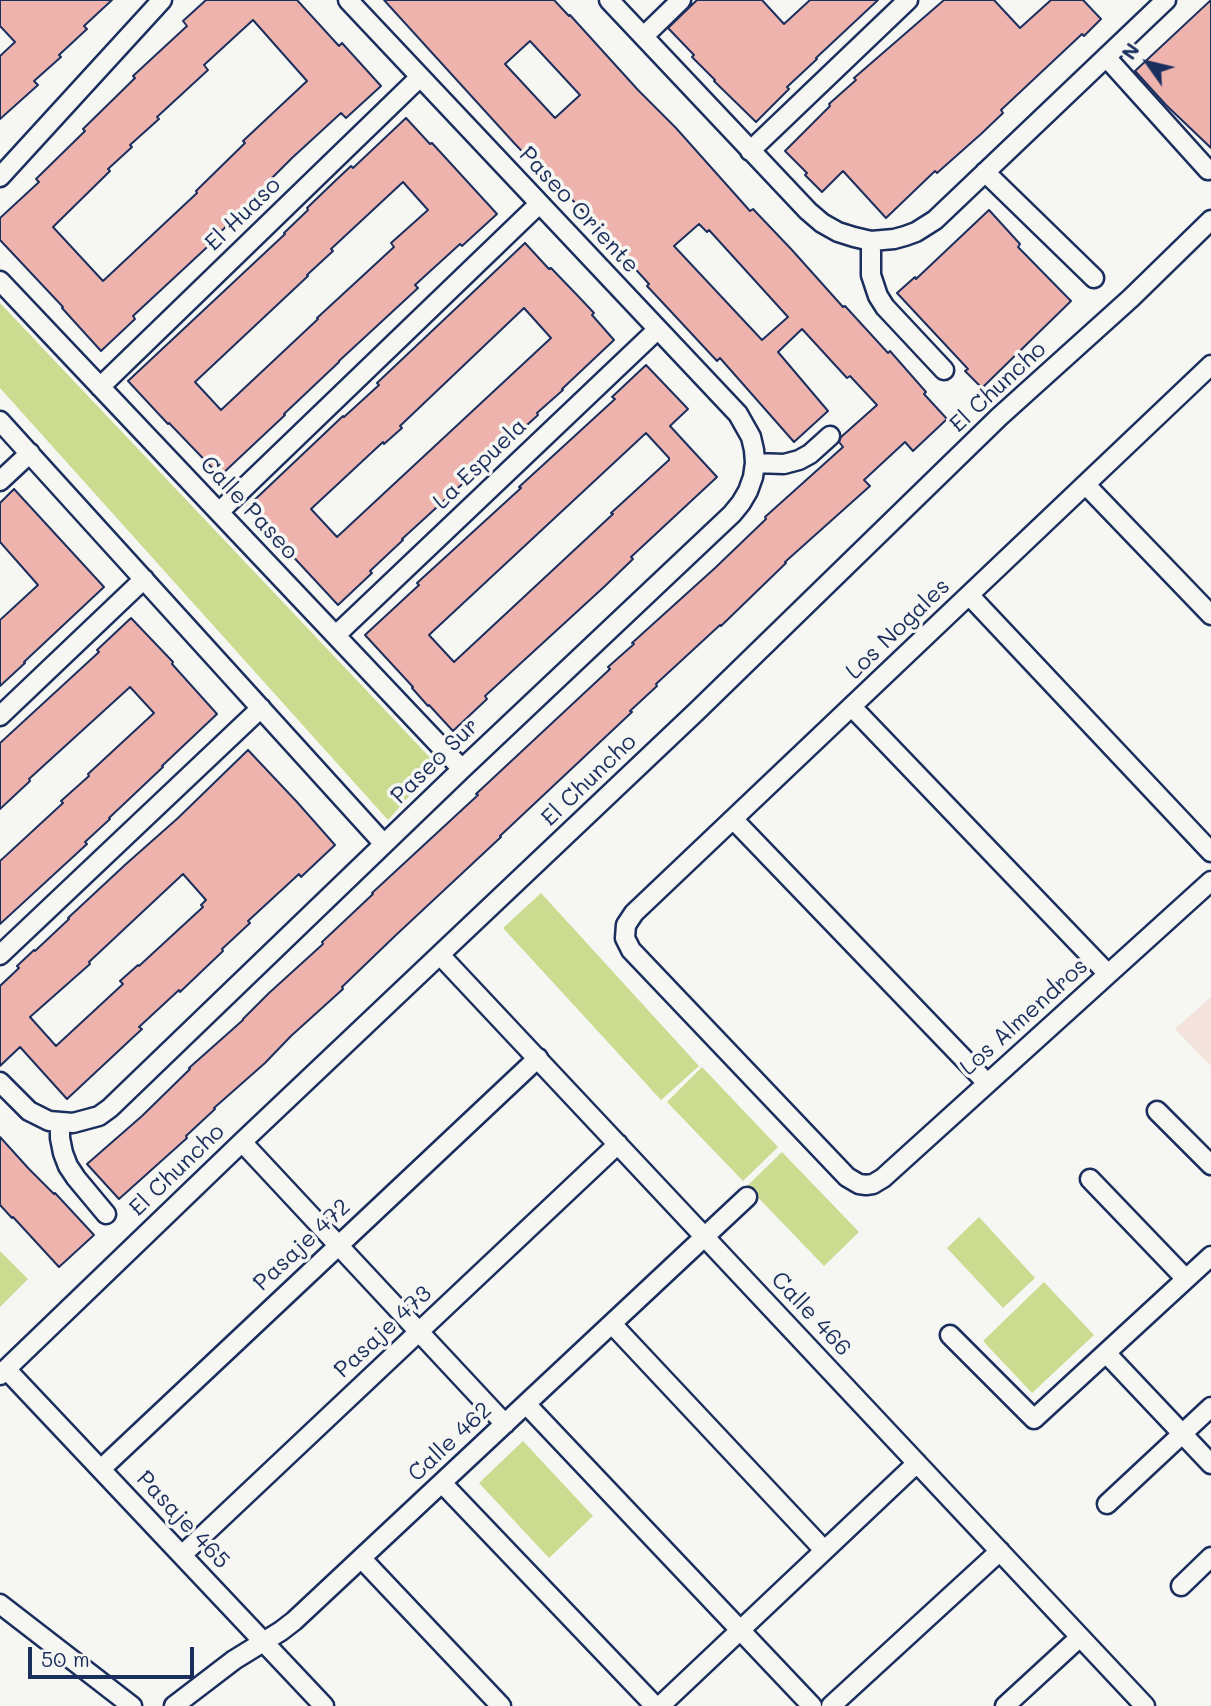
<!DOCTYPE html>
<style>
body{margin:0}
#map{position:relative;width:1211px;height:1706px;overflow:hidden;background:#f6f6f2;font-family:Mali,sans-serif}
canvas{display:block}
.north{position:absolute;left:1113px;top:28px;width:70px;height:70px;-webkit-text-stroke:5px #f6f6f2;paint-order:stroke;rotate:304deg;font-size:19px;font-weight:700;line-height:28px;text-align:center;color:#1b2f5e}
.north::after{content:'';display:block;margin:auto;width:24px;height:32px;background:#1b2f5e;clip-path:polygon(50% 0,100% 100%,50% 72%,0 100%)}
.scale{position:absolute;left:28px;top:1647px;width:166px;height:32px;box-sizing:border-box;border:4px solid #1b2f5e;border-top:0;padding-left:9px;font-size:21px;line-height:24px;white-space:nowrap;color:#1b2f5e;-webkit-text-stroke:5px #f6f6f2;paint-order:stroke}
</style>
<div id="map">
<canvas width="1211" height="1706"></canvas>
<div class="north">N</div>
<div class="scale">50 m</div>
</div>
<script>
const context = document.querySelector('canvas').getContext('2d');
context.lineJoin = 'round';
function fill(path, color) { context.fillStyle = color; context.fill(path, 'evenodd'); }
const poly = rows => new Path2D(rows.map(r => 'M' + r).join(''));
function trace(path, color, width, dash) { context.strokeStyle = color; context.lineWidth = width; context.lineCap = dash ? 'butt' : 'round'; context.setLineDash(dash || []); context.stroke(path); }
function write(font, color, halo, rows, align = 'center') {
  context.font = font + ' Mali,sans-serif'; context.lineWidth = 7; context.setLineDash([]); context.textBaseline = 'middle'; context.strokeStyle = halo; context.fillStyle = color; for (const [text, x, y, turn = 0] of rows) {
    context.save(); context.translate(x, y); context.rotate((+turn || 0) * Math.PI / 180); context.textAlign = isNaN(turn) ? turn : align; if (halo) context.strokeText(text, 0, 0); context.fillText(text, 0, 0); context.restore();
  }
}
fill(poly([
 [1211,997,1211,1066,1175,1029]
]), '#f4e2dd');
fill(poly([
 [0,303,437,765,388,820,0,388],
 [541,893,699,1066,661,1100,503,928],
 [702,1067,778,1147,743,1181,667,1102],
 [782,1152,859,1232,824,1266,747,1186],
 [979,1217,1035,1278,1003,1308,947,1248],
 [0,1251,28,1279,0,1307],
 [1044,1282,1094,1335,1032,1393,983,1341],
 [523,1441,593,1516,549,1558,479,1483]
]), '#cbdc90');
const building = poly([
 [0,0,112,0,84,26,87,29,59,55,61,57,34,81,38,85,0,119,0,56,15,42,0,26,0,0],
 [206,0,297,0,339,46,342,43,381,86,346,118,341,113,292,158,268,182,270,184,243,208,245,209,216,236,218,237,133,316,135,319,101,351,62,308,63,307,0,240,0,218,39,182,36,179,85,131,83,129,135,78,133,76,187,26,183,21,206,0],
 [253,20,307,81,243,141,245,143,196,191,197,193,103,281,53,227,110,171,108,169,132,147,130,145,159,119,157,117,208,70,204,65,253,20],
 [384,0,554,0,569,16,570,15,638,90,676,128,750,211,753,209,792,250,843,307,845,306,888,353,890,351,926,392,924,394,947,419,913,451,905,442,864,480,870,486,785,562,786,563,721,626,720,625,656,684,657,686,630,711,632,712,500,836,501,837,396,935,342,987,343,989,291,1036,265,1063,214,1108,215,1109,186,1136,187,1138,119,1199,87,1164,142,1116,190,1069,189,1068,243,1020,243,1019,269,993,323,944,322,942,373,894,372,893,478,795,476,794,610,669,608,667,634,644,632,643,715,568,766,519,765,517,843,447,839,442,841,437,877,405,850,376,847,378,802,329,778,352,828,411,794,442,720,358,717,361,663,303,647,286,649,284,566,193,564,194,540,168,539,169,515,144,384,0],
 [530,41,580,95,555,118,505,64,530,41],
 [699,224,707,232,709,230,788,317,762,340,674,246,699,224],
 [697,0,762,0,784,24,810,0,878,0,816,58,817,59,787,87,789,89,756,122,714,81,715,80,692,57,694,55,668,28,697,0],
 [944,0,994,0,1020,28,1051,0,1083,0,1101,19,1084,36,1082,34,1001,110,1003,113,981,134,937,173,935,171,886,218,843,171,822,192,805,175,807,173,785,151,830,106,829,104,856,80,854,78,944,0],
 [1211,0,1211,148,1166,105,1135,71,1211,0],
 [406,118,430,144,432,143,497,214,462,246,460,244,415,285,418,288,339,361,339,362,284,414,285,415,220,476,169,423,168,424,128,381,285,234,284,233,308,210,307,208,334,182,351,166,353,168,406,118],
 [403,182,428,210,391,243,394,247,317,318,318,319,221,410,195,382,308,276,307,275,333,251,331,249,403,182],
 [989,210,1020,244,1018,247,1071,301,982,388,965,371,968,369,897,293,915,277,916,279,989,210],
 [525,243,549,269,551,268,578,296,594,313,592,315,614,340,562,389,563,390,537,413,538,415,402,539,403,540,370,571,372,573,338,605,247,507,343,416,344,417,379,385,377,383,525,243],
 [524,308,551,338,337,537,311,509,383,442,384,444,402,428,400,426,524,308],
 [646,365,688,409,670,426,717,477,631,557,633,559,605,586,485,696,487,699,453,731,429,705,428,706,412,688,413,687,365,635,419,585,417,583,521,488,519,487,615,399,612,397,646,365],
 [646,433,669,458,669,460,611,513,613,514,584,541,454,662,429,635,646,433],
 [14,489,104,587,24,662,25,663,0,686,0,620,38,585,0,542,0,503,14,489],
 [131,618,173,662,172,664,217,714,162,766,163,767,109,818,110,819,85,842,87,844,0,924,0,861,63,803,61,801,89,776,88,774,154,713,130,687,29,779,30,781,0,809,0,743,99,652,97,650,131,618],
 [248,750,297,802,335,845,301,877,299,874,248,921,250,923,222,949,223,951,180,992,179,990,139,1027,142,1029,67,1099,20,1047,0,1066,0,986,19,968,17,966,34,950,35,951,69,919,68,918,126,864,178,818,248,750],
 [183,874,206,900,201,905,203,907,139,966,138,965,120,981,123,984,56,1046,30,1017,90,964,89,962,183,874],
 [0,1137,29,1169,54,1194,55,1193,94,1235,59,1267,13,1217,12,1218,0,1205,0,1137]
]);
fill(building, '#eeb3ad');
trace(building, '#1b2f5e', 2);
const minor = poly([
 [609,0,808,211,822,223,838,232,854,237,871,241,894,239,905,236,916,232,935,220,1166,0],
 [644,36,681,0],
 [1106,57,1208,170],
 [750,151,908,0],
 [985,172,1094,278],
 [0,177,162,0],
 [871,241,871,275,878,296,885,307,944,370],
 [0,281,462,769],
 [1211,365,634,913,626,925,625,938,631,950,847,1177,859,1184,866,1185,873,1184,883,1178,1211,881],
 [100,387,420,77],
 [0,421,384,844],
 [755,463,784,464,799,460,810,454,830,436],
 [0,481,30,453],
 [1086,485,1211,615],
 [219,512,539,204],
 [969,595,1211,852],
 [336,635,658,329],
 [852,707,1108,974],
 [0,716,144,579],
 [733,819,987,1083],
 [0,955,261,708],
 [440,955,1145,1706],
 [0,1082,29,1111,49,1121,73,1123,99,1116,110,1108,462,769,732,514,741,503,748,491,753,477,755,463,754,450,751,437,738,414,348,0],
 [1157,1111,1211,1165],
 [60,1123,60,1138,63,1153,68,1166,76,1178,106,1214],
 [242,1142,505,1424],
 [1090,1179,1186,1279],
 [612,1324,824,1550],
 [950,1335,1034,1419,1211,1256],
 [1106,1353,1211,1464],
 [6,1369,324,1706],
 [0,1375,242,1142,697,711,999,417,1131,298,1211,220],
 [526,1404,812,1706],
 [101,1469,538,1058],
 [442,1483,655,1706],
 [1107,1504,1211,1407],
 [182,1555,618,1144],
 [362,1559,501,1706],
 [1181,1586,1211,1557],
 [0,1604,132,1706],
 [174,1706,234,1660,281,1631,294,1621,747,1197],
 [660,1706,917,1463],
 [831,1706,1000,1551],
 [1005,1706,1080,1637]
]);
trace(minor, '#1b2f5e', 23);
trace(minor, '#f6f6f2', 18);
write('23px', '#1b2f5e', '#f6f6f2', [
 ["Paseo Oriente",579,210,47],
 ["El Huaso",243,214,-44],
 ["El Chuncho",998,387,-43],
 ["La Espuela",480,464,-44],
 ["Calle Paseo",249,508,47],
 ["Los Nogales",898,629,-44],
 ["Paseo Sur",435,761,-44],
 ["El Chuncho",589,780,-44],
 ["Los Almendros",1024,1017,-42],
 ["El Chuncho",177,1170,-44],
 ["Pasaje 472",302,1245,-43],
 ["Calle 466",811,1314,47],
 ["Pasaje 473",383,1332,-43],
 ["Calle 462",450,1442,-43],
 ["Pasaje 465",183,1520,47]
]);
</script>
